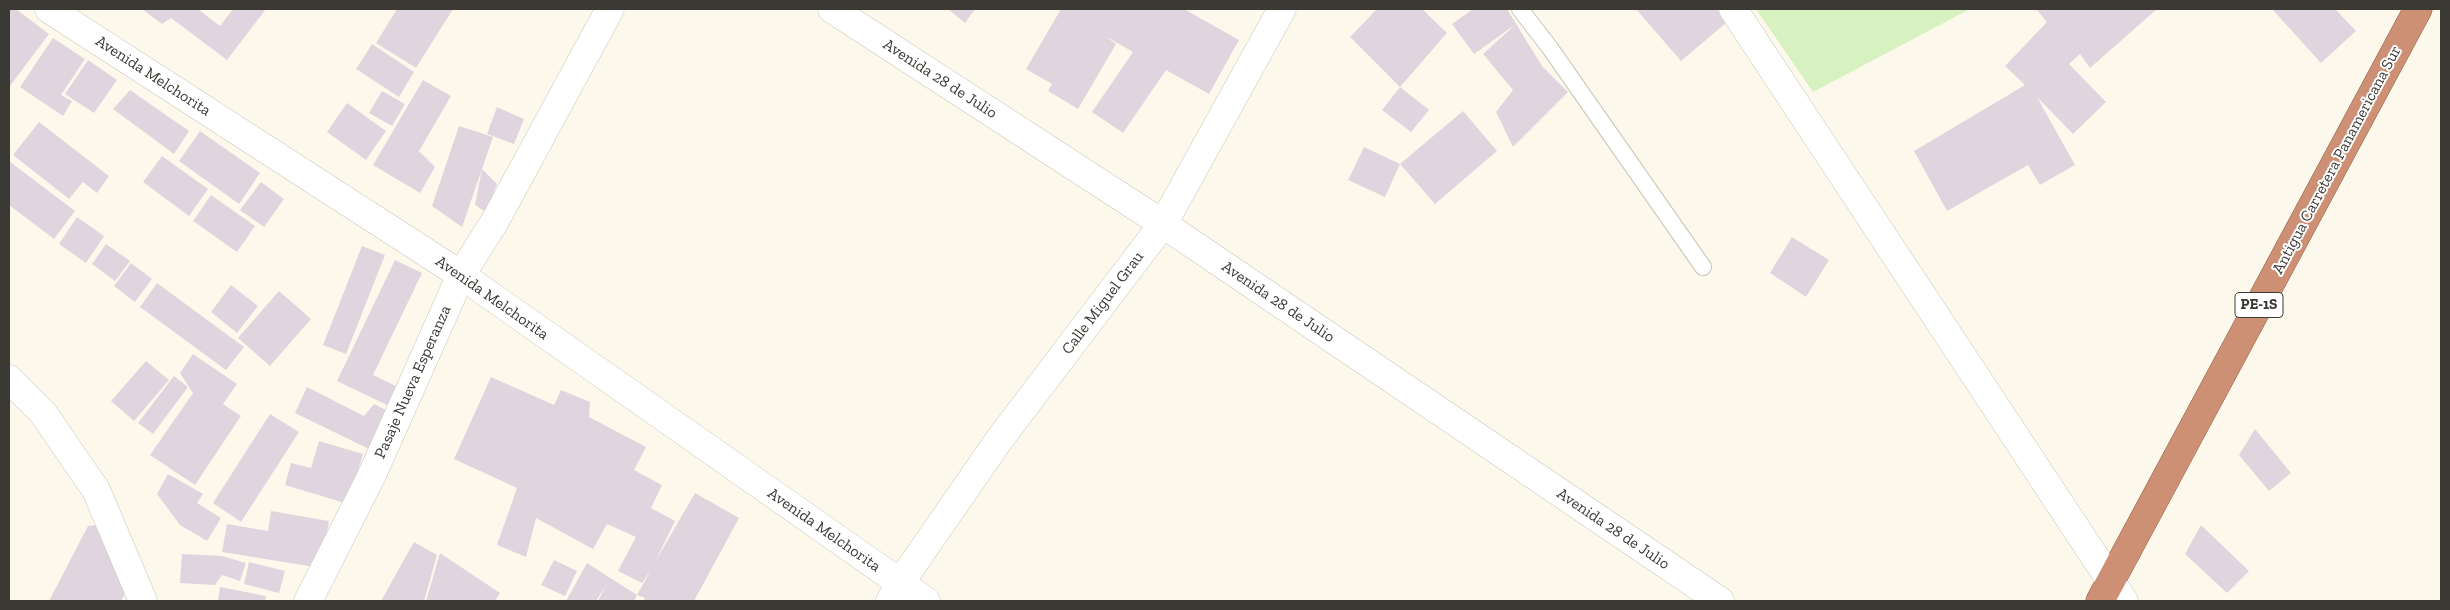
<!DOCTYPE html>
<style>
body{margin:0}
#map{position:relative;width:2450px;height:610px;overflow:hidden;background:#fcf9ec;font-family:"Zilla Slab",serif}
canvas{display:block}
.frame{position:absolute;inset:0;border:10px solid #3a3934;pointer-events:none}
</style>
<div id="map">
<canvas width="2450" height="610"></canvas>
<div class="frame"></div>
</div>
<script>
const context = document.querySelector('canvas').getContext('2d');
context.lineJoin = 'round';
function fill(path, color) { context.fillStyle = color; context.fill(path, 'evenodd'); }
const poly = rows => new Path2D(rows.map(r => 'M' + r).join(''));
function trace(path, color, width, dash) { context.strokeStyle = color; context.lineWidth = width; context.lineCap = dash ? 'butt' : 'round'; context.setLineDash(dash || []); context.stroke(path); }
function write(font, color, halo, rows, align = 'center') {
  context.font = font + ' "Zilla Slab",serif'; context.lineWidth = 4; context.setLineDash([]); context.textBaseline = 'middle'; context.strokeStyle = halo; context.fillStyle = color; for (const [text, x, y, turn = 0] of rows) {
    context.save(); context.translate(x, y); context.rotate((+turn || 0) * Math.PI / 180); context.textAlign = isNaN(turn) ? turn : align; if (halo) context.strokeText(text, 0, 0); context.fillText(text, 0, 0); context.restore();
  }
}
fill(poly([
 [1756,9,1970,9,1813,92]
]), '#d8f1c1');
fill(poly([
 [9,9,16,9,49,34,10,86],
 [142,9,198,9,220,26,233,9,266,9,227,60,171,18,162,24],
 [397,9,453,9,416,68,376,43],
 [948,9,975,9,965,23],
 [1061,9,1184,9,1239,40,1209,94,1166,70,1123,133,1092,112,1133,52,1105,36,1116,44,1078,109,1048,91,1052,84,1026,69],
 [1377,9,1422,9,1447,33,1400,87,1429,110,1411,132,1382,110,1400,87,1350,37],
 [1473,9,1507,9,1542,66,1568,92,1513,147,1496,112,1513,90,1483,54,1516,24,1474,54,1452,24],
 [1636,9,1726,9,1733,17,1681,61],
 [2036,9,2157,9,2090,68,2080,54,2069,64,2106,102,2073,134,2037,97,2075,165,2040,185,2028,165,1947,211,1914,151,2025,85,2005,66,2047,22],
 [2272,9,2335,9,2356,31,2321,63],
 [53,38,85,59,61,95,72,101,63,116,20,87],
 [372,44,414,72,399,97,356,69],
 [88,60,117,80,94,113,65,94],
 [423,80,451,96,419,151,435,167,420,193,373,165],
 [130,90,189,131,174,154,113,109],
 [382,91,405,104,392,126,369,113],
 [347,103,386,131,366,160,327,132],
 [497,107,524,119,514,144,487,134],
 [1463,111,1497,151,1435,204,1400,164],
 [39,122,109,176,97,193,83,182,69,199,13,155],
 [459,126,493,137,462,227,432,206],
 [200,131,260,173,239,204,179,161],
 [1364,147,1400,164,1385,197,1348,180],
 [162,156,208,189,189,216,143,182],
 [9,161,75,211,54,239,9,205],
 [482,169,497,184,491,199,497,205,494,217,475,205],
 [261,182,284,199,264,227,240,210],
 [211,195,255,226,237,252,193,221],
 [77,217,104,236,86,263,59,244],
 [1792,237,1829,260,1806,297,1770,273],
 [106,244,130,261,115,281,92,264],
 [362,246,385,255,346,354,323,345],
 [395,260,422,273,373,375,396,386,387,405,337,381],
 [131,263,152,279,135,302,114,286],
 [157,283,244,347,226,370,140,307],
 [231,285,258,306,237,333,211,312],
 [279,291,311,319,270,366,238,338],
 [193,354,237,384,223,404,241,416,195,485,150,455,193,393,180,373],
 [146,361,169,380,134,421,111,401],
 [174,376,188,387,153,434,138,423],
 [491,377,554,405,561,390,590,402,589,417,646,447,634,470,662,485,651,508,675,521,655,562,695,493,739,518,694,601,643,601,645,598,637,595,651,570,642,583,618,571,636,537,607,524,593,549,536,518,526,557,497,545,517,488,454,459],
 [307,387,364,416,374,404,390,412,371,450,295,413],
 [270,414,299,432,241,522,213,503],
 [2255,429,2291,473,2269,491,2239,455],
 [319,441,363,454,348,504,285,485,291,463,311,468],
 [168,474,203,494,197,503,221,518,207,541,180,525,157,494],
 [271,511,329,521,321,568,222,552,227,524,268,531],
 [97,525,130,585,121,601,49,601,88,526],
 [2201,525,2249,571,2227,593,2185,554],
 [414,542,437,555,424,601,381,601],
 [440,553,500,593,495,601,426,601],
 [182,554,222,556,246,563,240,581,222,575,215,585,180,583],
 [554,560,577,571,565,596,541,585],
 [249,562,285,571,279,593,244,584],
 [587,563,637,595,634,601,598,601,606,585,596,601,566,601],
 [220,587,266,596,265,601,218,601]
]), '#e0d5de');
const service = poly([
 [1520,9,1550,48,1703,267]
]);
const minor = poly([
 [1733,9,2124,601],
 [9,379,43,413,96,490,143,601],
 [308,601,371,477,461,275,495,221,610,9],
 [890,601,900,583,999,440,1163,224,1282,9]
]);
const secondary = poly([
 [49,9,461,275,926,601],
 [832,9,1163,224,1720,601]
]);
const trunk = poly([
 [2100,601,2418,9]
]);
trace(service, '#c9c6b9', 18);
trace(minor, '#c9c6b9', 29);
trace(secondary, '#c9c6b9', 29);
trace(trunk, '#926047', 29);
trace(service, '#fff', 16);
trace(minor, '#fff', 28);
trace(secondary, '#fff', 28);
trace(trunk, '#ce9074', 28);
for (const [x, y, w] of [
 [2259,305,48]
]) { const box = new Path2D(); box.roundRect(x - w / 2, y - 12.5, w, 25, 4); context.fillStyle = '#fff'; context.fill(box); trace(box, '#3a3934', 1); }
write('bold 15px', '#3a3934', null, [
 ["PE-1S",2259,305]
]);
write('16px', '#3a3934', '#fff', [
 ["Avenida Melchorita",153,76,33],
 ["Avenida 28 de Julio",940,79,33],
 ["Antigua Carretera Panamericana Sur",2337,160,-62],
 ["Avenida Melchorita",492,298,35],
 ["Avenida 28 de Julio",1278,302,34],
 ["Calle Miguel Grau",1103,303,-53],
 ["Pasaje Nueva Esperanza",413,382,-66],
 ["Avenida 28 de Julio",1613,529,34],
 ["Avenida Melchorita",824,530,35]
]);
</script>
